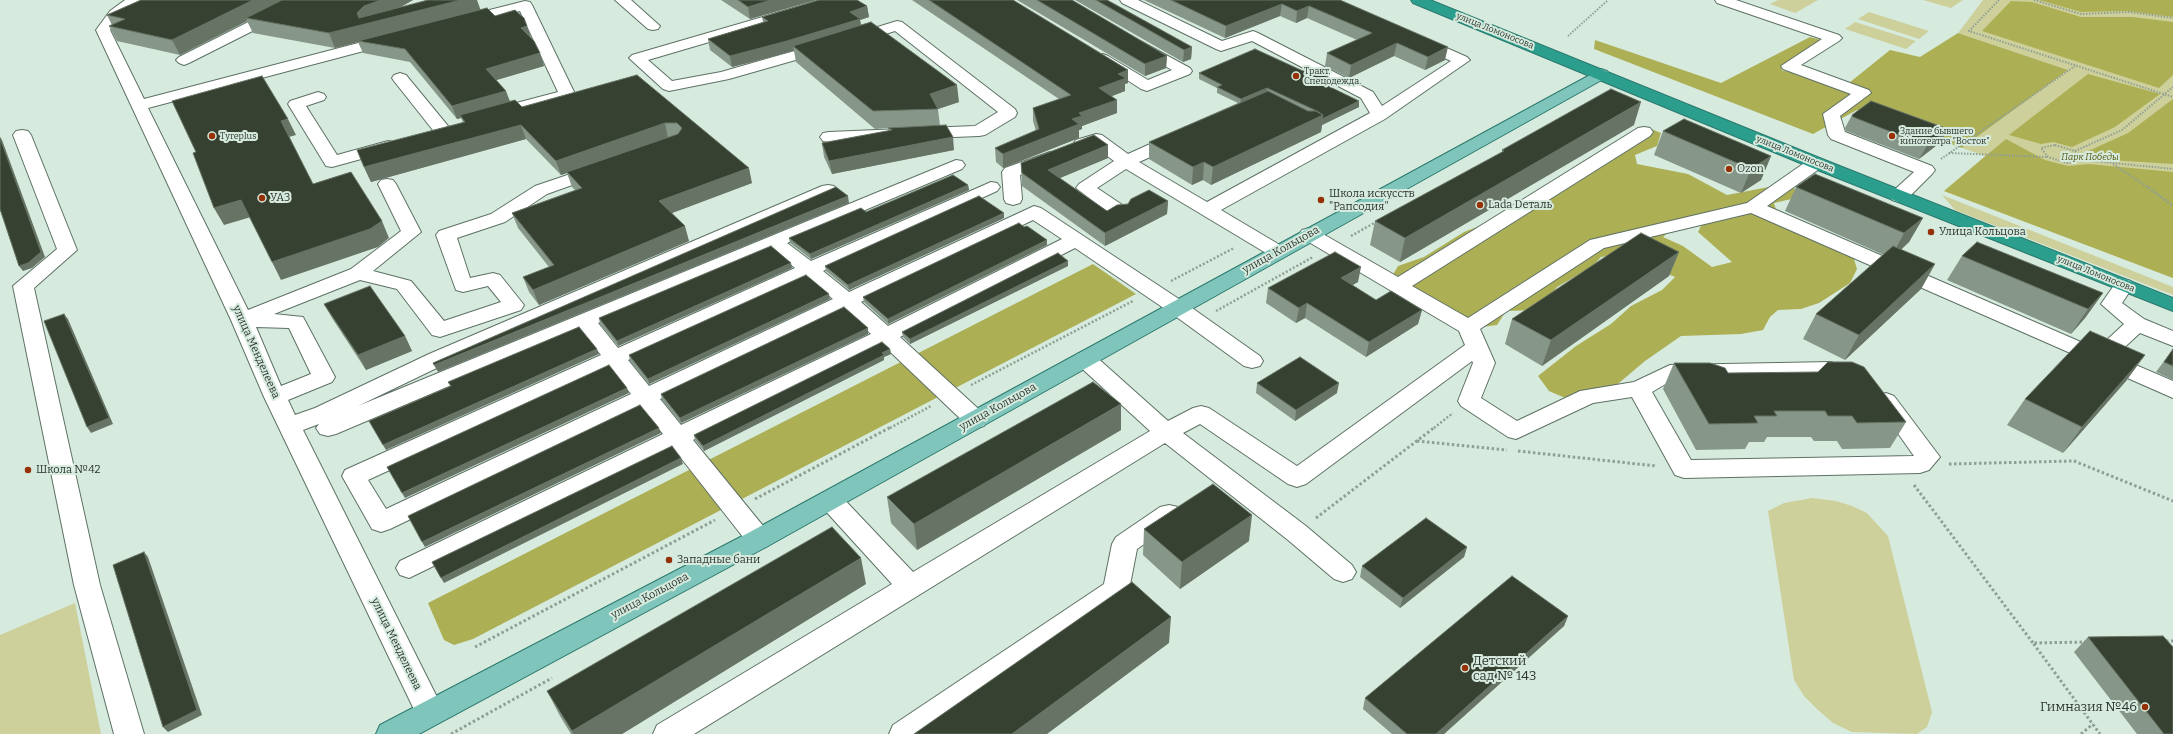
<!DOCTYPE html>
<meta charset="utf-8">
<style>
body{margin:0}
canvas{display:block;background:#d6ebde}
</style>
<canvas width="2173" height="734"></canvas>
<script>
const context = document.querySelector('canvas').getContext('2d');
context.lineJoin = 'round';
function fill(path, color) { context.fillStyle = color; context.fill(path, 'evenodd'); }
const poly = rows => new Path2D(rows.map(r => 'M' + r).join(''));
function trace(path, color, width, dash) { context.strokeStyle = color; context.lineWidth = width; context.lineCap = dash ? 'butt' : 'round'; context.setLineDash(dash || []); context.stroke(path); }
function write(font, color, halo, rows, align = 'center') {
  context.font = font + ' Bitter,serif'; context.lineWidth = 4; context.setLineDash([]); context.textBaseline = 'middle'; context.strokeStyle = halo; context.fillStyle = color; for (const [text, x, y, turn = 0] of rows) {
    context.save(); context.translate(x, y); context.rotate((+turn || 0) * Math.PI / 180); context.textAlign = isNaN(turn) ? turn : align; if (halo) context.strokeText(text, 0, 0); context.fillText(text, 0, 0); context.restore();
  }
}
fill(poly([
 [1778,0,1818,0,1795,13,1770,4],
 [1923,0,1963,0,1951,8],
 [1983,0,2173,0,2173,278,1944,191,1985,156,1962,148,2068,70,1958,33],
 [1869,12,1929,31,1919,39,1858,19],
 [1855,22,1916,41,1906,49,1845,29],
 [1942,195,2173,287,2173,295,1955,210],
 [1812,498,1836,501,1852,506,1867,513,1888,536,1932,712,1927,727,1917,734,1852,732,1833,723,1818,710,1804,696,1794,680,1768,511,1784,503],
 [75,603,101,734,0,734,0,635]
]), '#ced09b');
fill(poly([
 [2039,0,2173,0,2173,17,2127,11,2081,12],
 [2011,1,2032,2,2081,17,2133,17,2173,22,2173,75,2159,88,1982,31],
 [1958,33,2068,70,1962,148,1857,110,1813,134,1594,49,1595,40,1721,83,1810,37,1832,43,1781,70,1844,87,1890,50,1920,57],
 [2088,74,2160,94,2115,127,2072,147,2053,142,2041,144,2009,135],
 [2173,99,2173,164,2095,159,2086,152,2128,133],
 [1644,126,1661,133,1657,146,1635,155,1637,164,1688,174,1727,195,1774,186,1797,189,1796,198,1774,203,1777,213,1852,253,1857,269,1850,283,1819,303,1801,309,1778,310,1770,317,1763,330,1741,334,1681,336,1645,361,1613,388,1579,404,1549,391,1538,376,1576,346,1611,324,1631,306,1662,290,1675,277,1619,254,1601,257,1593,266,1557,287,1538,310,1506,311,1497,325,1467,329,1391,278,1398,266,1424,257,1464,232,1510,214,1580,163],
 [1707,214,1698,232,1732,262,1712,267,1683,246,1663,237,1673,228],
 [2006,139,2045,160,2068,166,2089,164,2173,172,2173,278,1944,191],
 [1093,264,1136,294,473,639,454,645,444,640,428,603]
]), '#adaf55');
const minor = poly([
 [125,0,141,0,120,17,110,30,144,99,389,35,394,37,397,40,394,43,148,108,248,310,351,269,401,231,378,184,381,180,387,179,393,180,396,184,421,232,373,271,411,281,444,321,501,302,488,286,463,292,456,290,436,235,439,231,491,214,535,186,597,165,603,166,606,170,603,174,547,194,505,222,457,238,470,278,493,273,500,275,524,305,521,310,440,337,432,335,397,289,360,280,274,314,303,317,335,377,332,382,288,400,295,415,315,408,429,354,822,186,828,185,834,186,837,190,834,194,445,364,358,406,956,160,962,161,965,165,962,169,787,243,811,261,991,182,997,183,1000,187,997,191,823,271,849,292,1034,206,1041,208,1185,303,1260,356,1263,361,1260,366,1252,368,1244,366,1171,313,1075,248,900,337,984,414,988,420,984,426,976,428,968,426,883,345,693,440,768,532,772,539,768,546,759,549,750,546,674,449,409,578,400,575,396,568,400,561,663,434,642,408,390,529,381,532,372,529,342,476,345,470,601,355,581,330,336,434,328,436,320,434,316,428,319,424,303,430,445,713,440,722,430,726,420,722,264,397,231,320,96,30,110,11,125,0],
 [1033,220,1062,239,888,326,861,302,1033,220],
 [772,249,795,268,618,348,598,323,772,249],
 [807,278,833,299,649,386,628,360,807,278],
 [845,310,871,334,681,425,660,399,845,310],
 [256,327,289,328,311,374,281,386,256,327],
 [611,368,631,394,386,509,368,480,611,368],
 [292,0,310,0,308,3,189,63,184,65,179,63,176,60,179,57,292,0],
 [615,0,631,0,660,26,658,29,653,30,648,29,615,0],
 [821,0,844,0,842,3,648,60,672,81,721,72,822,43,827,45,830,48,827,51,729,79,669,91,663,89,629,58,632,55,821,0],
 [1120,0,1138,0,1222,41,1253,31,1258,33,1373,92,1382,106,1451,61,1414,44,1411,41,1414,38,1424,38,1467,57,1470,60,1385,119,1221,210,1285,248,1288,252,1285,256,1278,258,1271,256,1126,169,1097,188,1127,208,1129,212,1127,216,1120,218,1113,216,1076,188,1079,184,1114,161,1094,146,1082,149,1076,148,1073,144,1076,140,1096,134,1102,135,1128,154,1170,135,1182,135,1185,139,1182,143,1139,162,1207,202,1370,113,1361,98,1252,41,1221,51,1216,49,1122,3,1120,0],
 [1715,0,1736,0,1839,35,1842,38,1839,41,1801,65,1869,90,1871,93,1840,116,1845,132,1932,166,1935,170,1932,174,1906,200,1899,202,1892,200,1890,196,1892,192,1914,172,1831,139,1828,135,1823,114,1851,94,1783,69,1781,66,1822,39,1717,3,1715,0],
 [525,1,530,2,532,5,575,94,573,97,498,119,486,119,484,115,486,111,558,92,520,11,463,25,458,24,456,21,458,18,525,1],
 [897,21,902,22,1015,109,1017,113,1015,117,985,135,979,136,829,142,823,141,820,137,823,133,829,132,975,126,998,112,895,31,853,44,848,42,845,39,848,36,897,21],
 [1140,41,1190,68,1192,71,1190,74,1147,91,1141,89,1095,59,1098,56,1103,54,1108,56,1148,80,1172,70,1135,49,1132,46,1135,43,1140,41],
 [400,73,406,75,448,126,450,130,448,134,436,134,394,81,392,78,394,75,400,73],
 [318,92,324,94,326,97,324,100,306,106,337,155,388,141,394,142,397,146,394,150,332,167,326,166,288,104,290,101,318,92],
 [1644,127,1650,128,1653,132,1650,136,1412,286,1468,318,1590,240,1747,203,1810,159,1816,158,1822,159,1825,163,1822,167,1767,206,2097,349,2124,324,2101,304,2117,281,2124,279,2131,281,2134,285,2122,303,2144,319,2173,331,2173,346,2140,333,2115,356,2173,381,2173,398,1751,213,1604,248,1480,329,1495,363,1481,398,1517,421,1580,391,1634,382,1670,365,1831,362,1856,373,1859,378,1856,383,1848,385,1827,376,1674,379,1652,392,1691,460,1914,456,1875,401,1878,396,1886,393,1894,396,1940,457,1929,470,1920,473,1684,478,1675,475,1632,397,1593,403,1516,439,1508,437,1461,406,1458,401,1473,363,1472,361,1306,484,1297,487,1288,484,1200,424,1183,433,1306,526,1352,565,1356,572,1352,579,1343,582,1334,579,1288,540,1165,443,694,734,653,734,657,725,892,584,821,506,818,500,821,494,830,491,839,494,913,572,1150,431,1077,364,1074,359,1077,354,1085,352,1093,354,1168,421,1193,408,1201,406,1209,408,1297,466,1465,345,1459,331,1302,238,1299,234,1302,230,1309,228,1316,230,1398,277,1638,128,1644,127],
 [22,130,28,131,31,135,77,250,34,288,100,585,144,734,114,734,74,585,13,286,57,249,13,135,16,131,22,130],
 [1050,152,1056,153,1059,157,1056,161,1020,175,1022,199,1020,203,1013,205,1006,203,1004,199,1002,172,1005,168,1050,152],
 [1169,505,1178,507,1182,514,1178,521,1137,549,1129,590,1125,598,928,734,889,734,893,725,1104,584,1112,544,1116,537,1160,507,1169,505]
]);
const major = poly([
 [1601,69,1607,71,1609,74,1607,77,768,546,419,734,376,734,380,725,750,532,1601,69]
]);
const highway = poly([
 [1411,0,1430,0,1822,159,2173,298,2173,311,1810,167,1413,3,1411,0]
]);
trace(minor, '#5e7165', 2);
trace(major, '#2c796d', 2);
trace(highway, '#2c796d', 2);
trace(poly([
 [1999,0,1969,31,2173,97],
 [2034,0,2081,14,2129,12,2173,18],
 [1568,36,1608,0],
 [2055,145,2075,151,2083,160,2067,163,2048,157,2041,148,2055,145],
 [2075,151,2122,130,2173,87],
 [1949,153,2048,157],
 [1941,159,2075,66],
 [2083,160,2173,169],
 [2113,164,2149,188]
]), '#909f95', 2, [1.5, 1.5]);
trace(poly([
 [2148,187,2173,206],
 [1351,236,1376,222],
 [1171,281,1234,248],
 [1216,311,1313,257],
 [971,385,1133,301],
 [890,428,931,406],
 [1434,428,1453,413]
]), '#909f95', 2.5, [2, 2]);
trace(poly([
 [1417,441,1507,450],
 [1518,451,1656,466],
 [1949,464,2074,461,2173,501],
 [1914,485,2033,643],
 [755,499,891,427],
 [1316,518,1435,427],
 [2166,641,2173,641],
 [2087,642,2033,643,2100,734],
 [475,647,715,520],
 [451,734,552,678],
 [2081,734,2093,724]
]), '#909f95', 3, [2.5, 2.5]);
fill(minor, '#fff');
fill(major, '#80c5bb');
fill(highway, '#2b9e8e');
fill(poly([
 [141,0,413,0,401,7,481,10,495,16,531,37,540,53,544,66,496,80,510,101,522,107,637,75,752,183,672,213,689,241,539,305,529,292,523,277,549,267,518,228,512,213,575,190,572,187,567,173,561,175,526,139,371,182,364,167,463,122,461,118,457,119,410,62,363,53,358,42,335,48,253,33,247,21,180,55,117,41,109,26,112,25,107,15],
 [721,0,816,0,750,19],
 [912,0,1013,0,1128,70,1128,83,1125,84,1125,91,1112,96,1117,113,1082,126,1082,129,1079,130,1079,138,1003,168,996,162,995,148,1036,131,1033,121,1033,108,1059,99],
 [1017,0,1072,0,1167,56,1166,68,1145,76],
 [1075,0,1107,0,1192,47,1191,59,1183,62],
 [1144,0,1340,0,1445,60,1425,70,1394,56,1349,78,1325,66,1327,53,1357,40,1307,18,1296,23,1280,16,1225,38],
 [867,6,869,17,860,20,861,25,959,102,938,109,940,126,954,150,832,174,824,157,822,143,889,131,888,128,875,129,796,62,794,51,732,67,710,50,708,39,763,22,762,17],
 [1303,71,1334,80,1333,85,1329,87,1359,101,1359,107,1322,125,1321,132,1211,185,1203,180,1192,185,1149,159,1149,142,1238,103,1217,93,1217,88,1199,79,1199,73],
 [1852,115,1948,129,1941,142,1919,159,1846,131,1845,128],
 [1634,125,1400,262,1370,245,1375,221,1502,152,1502,150],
 [1663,131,1771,156,1761,180,1741,193,1654,155],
 [1108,158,1060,178,1107,211,1168,201,1167,214,1105,246,1022,186,1021,163],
 [968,185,969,190,811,259,790,243,789,238,866,212],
 [1796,187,1923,218,1909,242,1901,250,1935,264,1921,289,1845,360,1803,339,1816,314,1884,255,1785,211],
 [1004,218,849,290,826,271,825,266],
 [1047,245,888,324,864,302,863,297],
 [1679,252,1669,276,1542,366,1505,344,1512,319],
 [1962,256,2103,293,2085,318,2071,334,1947,280],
 [1068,261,1068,266,910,344,903,337,902,332],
 [792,268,618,346,600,324,599,318],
 [1358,282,1352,285,1376,300,1422,310,1418,324,1366,357,1305,318,1296,323,1266,303,1268,288],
 [830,299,649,384,630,361,629,355],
 [324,304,405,336,412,351,366,370,332,318],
 [868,328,868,334,681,423,662,400,661,394],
 [890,349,891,354,884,357,884,360,704,451,695,440,694,435],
 [2173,349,2173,380,2156,372],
 [2145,355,2126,381,2063,453,2007,425,2025,399],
 [1674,363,1906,422,1890,448,1842,449,1837,441,1814,441,1811,437,1767,437,1764,442,1749,442,1745,449,1696,450,1663,389],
 [1257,383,1337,393,1295,421,1256,393],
 [1121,430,917,550,891,523,887,497],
 [1144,529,1249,541,1180,589,1143,555],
 [1467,547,1464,557,1400,608,1360,577,1362,566],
 [866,584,622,734,571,734,560,716,547,691],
 [1568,616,1564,626,1444,734,1392,734,1363,709,1365,698],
 [2088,637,2173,734,2137,734,2074,652]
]), '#869688');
fill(poly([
 [253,0,289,0,246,18,247,21,180,55,172,40],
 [381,0,413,0,384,16,461,0,477,0,481,11,358,41,358,42,335,48,329,33,357,13,364,6],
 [771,0,816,0,750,19,748,7],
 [1282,4,1280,16,1225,38,1226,26],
 [867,6,869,17,860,20,862,30,793,46,794,51,732,67,730,56,850,12],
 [1309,6,1307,18,1296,23,1297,11],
 [527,26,531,38,521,28],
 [1397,43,1394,56,1349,78,1351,65],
 [1192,47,1191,59,1183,62,1184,50],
 [1448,47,1445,60,1425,70,1428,57],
 [540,53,544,66,490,82,486,69],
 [1167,56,1166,68,1145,76,1145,64],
 [1128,70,1128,83,1125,84,1125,91,1099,101,1099,88,1118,74],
 [1334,80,1333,85,1323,90,1324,84],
 [957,85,959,102,938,109,930,94],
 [1267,88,1267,94,1240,104,1241,99],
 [506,91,511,104,460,115,461,118,457,119,452,106],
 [1117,100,1117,113,1082,126,1082,129,1079,130,1079,138,1003,168,1003,154,1072,119,1079,113],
 [1359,101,1359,107,1322,125,1321,132,1211,185,1213,167,1323,115],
 [1641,102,1634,125,1400,262,1405,238],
 [288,119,296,135,289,137,281,121],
 [665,123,668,138,561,175,556,161],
 [521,125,526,139,371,182,364,167],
 [1948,129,1941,142,1919,159,1927,146],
 [0,137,2,140,45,257,32,268,23,271,19,266],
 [953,137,954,150,832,174,829,161],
 [1108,145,1108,158,1048,183,1048,170],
 [1771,156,1761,180,1741,193,1751,169],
 [1204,162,1203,180,1192,185,1193,167],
 [749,168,752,183,664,216,659,201],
 [968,185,969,190,811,259,810,254],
 [848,196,849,203,438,372,434,365],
 [241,200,251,217,224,225,214,208],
 [1168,201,1167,214,1105,246,1105,233],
 [1004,213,1004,218,849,290,848,285],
 [1923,218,1909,242,1891,258,1904,233],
 [382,221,389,238,378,247,281,280,272,262],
 [685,226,689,241,539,305,533,290],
 [1047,240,1047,245,888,324,888,319],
 [1679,252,1669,276,1542,366,1551,340],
 [1068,261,1068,266,910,344,910,339],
 [791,263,792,268,618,346,617,341],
 [1935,264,1921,289,1845,360,1859,335],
 [1361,267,1358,282,1339,293,1341,278],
 [2103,293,2085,318,2071,334,2088,309],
 [829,294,830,299,649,384,648,379],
 [1307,303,1305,318,1296,323,1299,308],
 [1422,310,1418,324,1366,357,1369,342],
 [64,314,68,319,113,424,91,433,87,427],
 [868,328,868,334,681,423,680,418],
 [405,336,412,351,366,370,358,355],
 [597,349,599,354,386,450,383,445],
 [890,349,891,354,884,357,884,360,704,451,703,446],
 [2145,355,2126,381,2063,453,2082,427],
 [1339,383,1337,393,1295,421,1296,410],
 [627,388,629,393,405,498,402,493],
 [1121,404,1121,430,917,550,914,524],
 [659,428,661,433,425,547,422,542],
 [681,458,683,464,444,583,441,578],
 [1252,515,1249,541,1180,589,1182,562],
 [1467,547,1464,557,1400,608,1403,598],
 [144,552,148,557,202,715,168,732,163,727],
 [861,558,866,584,622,734,573,734,572,731],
 [1568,616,1564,626,1444,734,1436,734],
 [1171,617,1169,643,1047,734,1012,734]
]), '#677465');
const building = poly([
 [141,0,253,0,172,40,109,26,125,19,107,15,141,0],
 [282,0,381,0,364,6,357,13,359,18,428,0,461,0,329,33,246,18,282,0],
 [738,0,771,0,748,7,738,0],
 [819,0,857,0,867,6,850,12,860,19,787,41,730,56,708,39,768,21,762,17,819,0],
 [929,0,1013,0,1128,70,1118,74,1126,78,1099,88,1117,100,1079,113,1082,116,1072,119,1079,124,1003,154,995,148,1039,129,1033,108,1071,95,929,0],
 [1037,0,1072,0,1167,56,1145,64,1037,0],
 [1096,0,1107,0,1192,47,1184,50,1096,0],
 [1171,0,1340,0,1448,47,1428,57,1397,43,1351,65,1327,53,1372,33,1309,6,1297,11,1282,4,1226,26,1171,0],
 [487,8,495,16,515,10,524,18,527,26,521,28,534,41,540,53,486,69,506,91,452,106,405,49,358,41,487,8],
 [871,22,957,85,930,94,938,109,873,111,793,46,871,22],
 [1255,49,1303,71,1311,68,1334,80,1324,84,1359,101,1322,119,1323,115,1320,113,1319,112,1267,88,1241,99,1217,87,1222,85,1199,73,1255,49],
 [637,75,749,168,659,201,685,226,533,290,523,277,554,265,512,213,582,188,567,172,678,134,682,128,677,123,665,123,556,161,521,125,364,167,357,150,465,122,460,115,515,100,522,107,637,75],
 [262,76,288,119,281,121,313,184,351,172,382,221,370,229,272,262,241,200,214,208,193,153,196,152,172,101,262,76],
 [1611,89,1641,102,1405,238,1375,221,1504,151,1502,150,1611,89],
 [1268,91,1308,111,1316,111,1323,115,1213,167,1204,162,1193,167,1149,142,1268,91],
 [1871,101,1948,129,1927,146,1853,117,1852,115,1871,101],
 [1684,119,1771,156,1751,169,1663,131,1684,119],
 [946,125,953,137,829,161,822,143,892,130,888,128,946,125],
 [1094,135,1108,145,1048,170,1107,211,1117,205,1128,204,1131,199,1149,190,1168,201,1105,233,1022,173,1021,163,1094,135],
 [0,138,41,252,28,263,19,266,0,209,0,138],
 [1815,174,1923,218,1904,233,1796,187,1815,174],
 [953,175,968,185,810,254,789,238,861,208,866,212,953,175],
 [836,187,848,196,434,365,433,363,836,187],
 [979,196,1004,213,848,285,825,266,979,196],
 [1019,223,1024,227,1027,226,1047,240,888,319,863,297,1019,223],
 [1641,233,1679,252,1551,340,1512,319,1641,233],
 [1977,242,2103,293,2088,309,1962,256,1977,242],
 [771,246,791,263,617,341,599,318,771,246],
 [1893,246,1935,264,1859,335,1816,314,1893,246],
 [1335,252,1361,267,1341,278,1376,300,1391,291,1422,310,1369,342,1307,303,1299,308,1268,288,1335,252],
 [1058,253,1068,261,910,339,902,332,1058,253],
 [806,275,829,294,648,379,629,355,806,275],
 [370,286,405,336,358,355,324,304,370,286],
 [844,307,868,328,680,418,661,394,844,307],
 [64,314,109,418,87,427,44,321,64,314],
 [579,327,597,349,383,445,369,421,451,386,448,382,579,327],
 [2090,331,2145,355,2082,427,2025,399,2090,331],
 [882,342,890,349,882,353,884,355,703,446,694,435,882,342],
 [2173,349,2173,366,2164,362,2173,349],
 [1300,357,1339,383,1296,410,1257,383,1300,357],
 [1828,362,1852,362,1864,367,1906,422,1857,423,1852,416,1828,416,1825,411,1774,411,1777,416,1754,416,1758,423,1709,424,1674,363,1710,363,1725,368,1728,373,1818,372,1828,362],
 [609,365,627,388,402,493,387,467,609,365],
 [1093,382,1121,404,914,524,887,497,1093,382],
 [640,405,659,428,422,542,408,516,640,405],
 [672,446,681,458,441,578,432,562,672,446],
 [1213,484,1252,515,1182,562,1144,529,1213,484],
 [1426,518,1467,547,1403,598,1362,566,1426,518],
 [832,527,861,558,572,731,547,691,832,527],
 [144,552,197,710,163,727,113,565,144,552],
 [1512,576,1568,616,1436,734,1407,734,1365,698,1512,576],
 [1132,582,1171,617,1012,734,914,734,1132,582],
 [2163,636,2173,647,2173,734,2164,734,2088,637,2163,636]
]);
fill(building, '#374131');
trace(building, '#677465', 1);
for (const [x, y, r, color] of [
 [1296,76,4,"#963006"],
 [212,136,4,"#963006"],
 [1892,136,4,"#963006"],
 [1729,169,4,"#963006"],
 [262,198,4,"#963006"],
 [1321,200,4,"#963006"],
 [1480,205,4,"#963006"],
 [1931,232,4,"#963006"],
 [28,470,4,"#963006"],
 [669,560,4,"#963006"],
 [1465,668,4,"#963006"],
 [2145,707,4,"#963006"]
]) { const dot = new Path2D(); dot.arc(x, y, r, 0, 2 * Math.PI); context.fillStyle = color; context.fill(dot); trace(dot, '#d6ebde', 1.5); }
write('9px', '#2d3530', '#d6ebde', [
 ["улица Ломоносова",1495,31,22],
 ["улица Ломоносова",1795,154,22],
 ["улица Ломоносова",2096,274,22]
]);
write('9px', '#2d3530', '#d6ebde', [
 ["Тракт.",1304,71],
 ["Спецодежда.",1304,81],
 ["Здание бывшего",1900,131],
 ["кинотеатра \"Восток\"",1900,141],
 ["Tyreplus",220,136]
], 'left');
write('italic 9px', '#545511', '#d6ebde', [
 ["Парк Победы",2090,157]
]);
write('11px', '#2d3530', '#d6ebde', [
 ["Ozon",1737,169],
 ["Школа искусств",1329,194],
 ["\"Рапсодия\"",1329,207],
 ["УАЗ",270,198],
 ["Lada Dеталь",1488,205],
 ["Улица Кольцова",1939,232],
 ["Школа №42",36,470],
 ["Западные бани",677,560]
], 'left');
write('11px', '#2d3530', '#d6ebde', [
 ["улица Кольцова",1281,250,-29],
 ["улица Менделеева",256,352,66],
 ["улица Кольцова",998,407,-29],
 ["улица Кольцова",650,596,-28],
 ["улица Менделеева",396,644,64]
]);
write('13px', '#2d3530', '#d6ebde', [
 ["Детский",1473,661],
 ["сад № 143",1473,676],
 ["Гимназия №46",2137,707,"right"]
], 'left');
</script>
